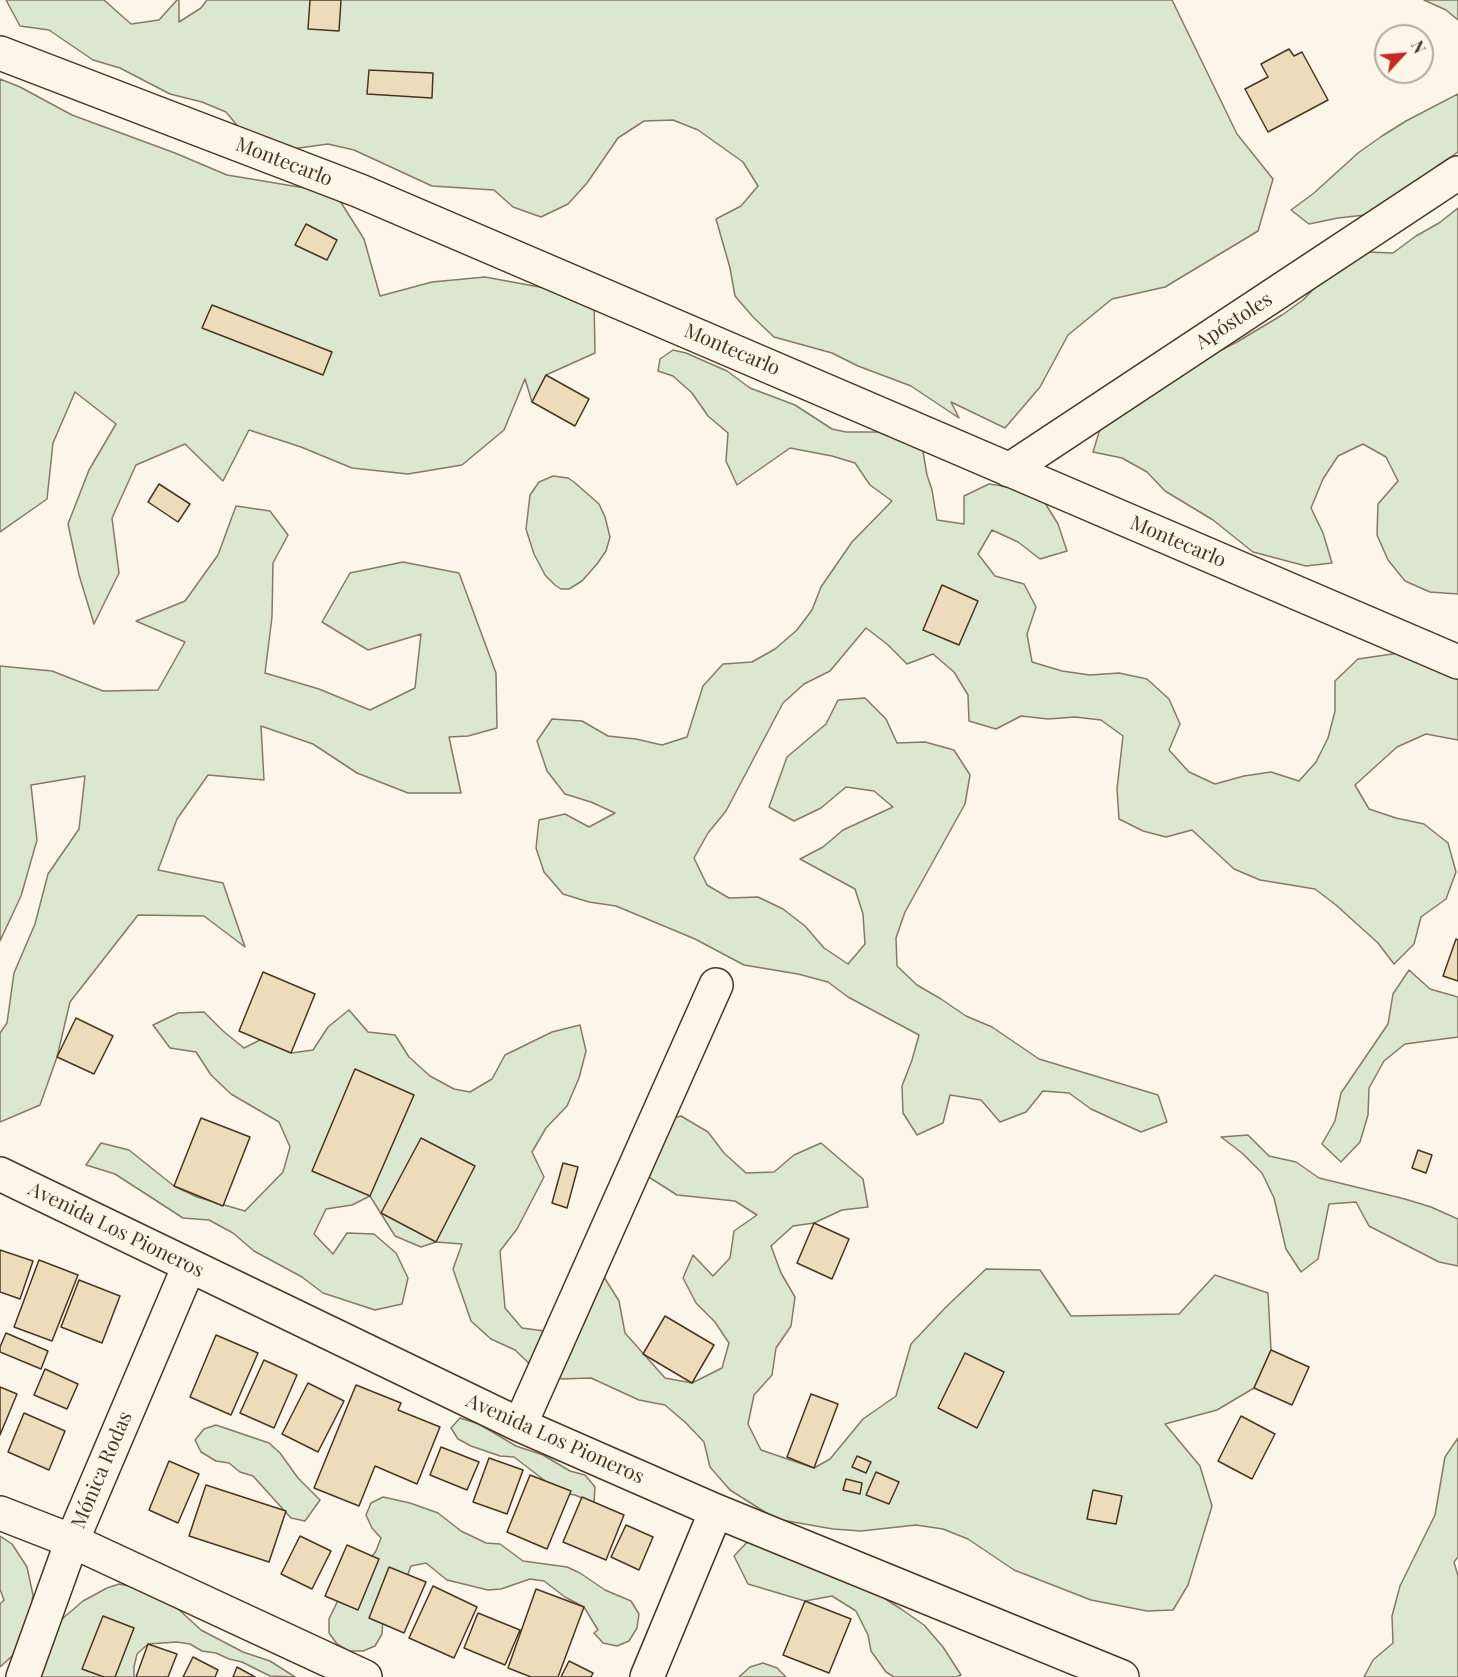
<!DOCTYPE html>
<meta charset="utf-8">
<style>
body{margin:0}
#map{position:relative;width:1458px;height:1677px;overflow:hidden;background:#fbf6e9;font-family:"Playfair Display",serif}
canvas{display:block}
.north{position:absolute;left:1374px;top:24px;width:60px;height:60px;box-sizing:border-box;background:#fbf6e9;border:2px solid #b4a999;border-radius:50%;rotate:64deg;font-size:16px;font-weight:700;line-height:24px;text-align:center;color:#4a3520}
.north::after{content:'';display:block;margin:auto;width:21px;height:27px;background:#c62828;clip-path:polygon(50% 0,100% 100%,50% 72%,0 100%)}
</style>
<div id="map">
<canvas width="1458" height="1677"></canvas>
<div class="north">N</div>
</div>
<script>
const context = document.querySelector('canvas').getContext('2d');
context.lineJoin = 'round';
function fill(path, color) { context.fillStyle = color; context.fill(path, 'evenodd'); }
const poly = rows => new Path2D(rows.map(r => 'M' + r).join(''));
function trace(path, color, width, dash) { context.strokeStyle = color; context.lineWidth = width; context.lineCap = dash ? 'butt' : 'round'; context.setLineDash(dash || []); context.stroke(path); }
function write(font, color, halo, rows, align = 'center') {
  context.font = font + ' "Playfair Display",serif'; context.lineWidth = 4.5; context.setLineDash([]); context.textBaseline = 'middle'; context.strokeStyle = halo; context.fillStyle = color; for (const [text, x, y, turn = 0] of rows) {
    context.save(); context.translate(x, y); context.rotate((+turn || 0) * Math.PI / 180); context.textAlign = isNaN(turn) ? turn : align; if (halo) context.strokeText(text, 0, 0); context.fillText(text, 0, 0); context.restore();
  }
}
const green = poly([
 [6,0,104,0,131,24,159,20,177,0,179,0,179,22,201,8,207,0,1172,0,1237,134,1273,179,1258,231,1165,287,1112,299,1068,335,1040,387,1005,428,951,402,959,418,911,386,858,366,832,353,774,337,753,317,735,296,730,268,716,219,741,206,758,186,743,162,698,130,673,120,644,121,618,138,587,183,568,204,541,217,513,207,494,190,432,186,354,150,328,144,299,148,272,148,245,135,226,112,202,102,170,94,120,68,93,60,49,30,20,26,6,0],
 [1424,0,1458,0,1458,20,1446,10,1424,0],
 [0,79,20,87,72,115,175,153,227,175,335,193,364,239,380,296,432,282,485,277,594,297,595,353,546,375,532,402,525,379,504,430,462,465,408,474,352,468,301,447,249,430,223,481,185,444,136,465,112,518,119,573,94,624,79,575,68,524,89,470,116,424,75,392,53,443,47,499,0,532,0,79],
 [1458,94,1458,152,1440,164,1411,188,1365,215,1338,218,1309,224,1291,210,1314,193,1358,153,1382,136,1406,121,1458,94],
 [1458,208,1458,594,1430,592,1405,581,1388,560,1377,535,1378,504,1398,481,1386,457,1363,444,1338,456,1323,479,1311,508,1323,533,1332,563,1306,566,1253,552,1213,520,1165,491,1147,472,1122,458,1093,452,1100,429,1166,378,1237,342,1282,315,1303,300,1322,280,1367,252,1393,253,1416,236,1439,223,1458,208],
 [673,350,686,353,727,371,750,388,795,405,832,429,846,432,897,432,922,446,927,475,932,490,937,520,964,524,964,496,989,484,1017,488,1042,498,1058,524,1067,551,1040,559,1018,542,992,530,978,554,995,576,1024,584,1036,607,1027,634,1032,662,1062,671,1090,675,1119,673,1147,679,1169,699,1180,724,1169,750,1189,772,1215,784,1244,776,1271,772,1299,781,1316,762,1328,738,1335,711,1335,681,1358,659,1413,651,1458,651,1458,740,1426,734,1397,747,1355,785,1369,809,1396,818,1424,824,1448,843,1456,872,1446,899,1421,917,1414,944,1394,964,1378,943,1336,905,1315,889,1260,880,1234,869,1192,830,1166,837,1143,831,1119,819,1117,789,1123,736,1101,720,1075,717,1048,719,1021,716,996,729,969,721,968,695,954,672,933,654,907,664,887,644,866,628,830,671,804,684,783,703,726,811,708,833,694,858,707,885,729,898,758,897,783,909,805,926,824,948,848,964,865,944,863,914,855,889,800,859,823,847,843,830,893,807,874,791,846,787,821,808,794,821,769,807,787,757,826,724,838,700,865,698,886,719,897,743,925,742,954,750,970,775,965,804,905,912,896,938,897,966,917,985,941,999,966,1016,992,1027,1039,1059,1158,1095,1167,1122,1141,1132,1091,1109,1069,1093,1043,1091,1026,1112,1000,1122,981,1100,950,1095,943,1123,917,1135,903,1113,902,1086,912,1060,919,1035,848,997,828,982,798,974,744,965,695,939,616,906,589,902,563,894,544,872,536,848,539,820,565,814,589,827,615,813,591,802,565,794,547,771,537,741,552,719,582,721,608,736,636,739,662,745,687,737,703,686,723,664,752,662,775,649,797,630,812,610,821,587,852,542,892,501,870,485,855,463,832,456,790,448,737,485,726,461,728,433,708,416,692,393,673,376,658,371,660,359,673,350],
 [553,476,568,478,574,482,599,504,605,517,610,537,606,551,597,564,582,581,569,589,561,589,555,585,545,575,534,554,526,529,530,495,539,482,553,476],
 [236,506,270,511,288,535,273,563,272,617,265,673,319,689,370,710,415,688,421,634,368,650,322,622,350,573,403,562,459,573,496,673,497,728,468,736,449,737,461,793,408,793,357,773,313,744,261,726,264,780,208,775,177,819,158,870,223,883,245,947,204,916,138,915,70,1002,57,1057,40,1105,0,1122,0,1033,7,1023,14,973,35,924,48,874,79,829,85,776,31,785,37,840,21,896,0,941,0,666,52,671,103,691,158,690,185,642,136,621,185,601,218,555,236,506],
 [1409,970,1430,989,1458,997,1458,1037,1405,1044,1384,1061,1369,1088,1368,1115,1360,1142,1341,1162,1322,1144,1335,1121,1341,1093,1388,1024,1393,994,1409,970],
 [349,1010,368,1032,395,1035,409,1057,430,1076,454,1089,470,1092,492,1079,505,1055,552,1032,580,1025,586,1051,579,1078,567,1106,546,1128,532,1152,544,1177,517,1229,500,1251,505,1308,522,1328,552,1332,581,1288,604,1277,619,1301,625,1333,665,1378,692,1383,722,1368,729,1343,715,1322,696,1303,683,1278,693,1255,713,1276,730,1258,734,1231,757,1215,735,1201,677,1195,633,1167,654,1124,681,1116,708,1132,724,1153,746,1173,774,1172,794,1155,821,1143,863,1179,868,1207,842,1210,814,1223,793,1226,771,1246,781,1273,795,1297,791,1326,776,1348,772,1375,754,1395,748,1424,761,1450,814,1468,830,1459,863,1419,896,1396,911,1344,946,1307,986,1269,1040,1270,1071,1316,1179,1314,1215,1275,1268,1293,1271,1350,1254,1388,1217,1410,1165,1424,1200,1466,1212,1506,1188,1585,1173,1610,1147,1611,1091,1600,1014,1570,968,1539,943,1529,916,1525,861,1531,833,1529,776,1519,730,1490,710,1467,704,1442,686,1423,665,1405,639,1400,591,1378,562,1379,534,1368,515,1350,491,1339,471,1321,453,1269,462,1244,436,1242,421,1247,395,1236,370,1196,352,1205,326,1209,314,1234,333,1254,347,1233,374,1234,396,1253,408,1278,402,1304,375,1310,323,1293,302,1277,254,1251,233,1233,209,1220,183,1218,115,1174,86,1165,101,1143,129,1150,174,1186,197,1197,245,1211,283,1172,290,1147,279,1122,231,1094,211,1075,196,1052,170,1048,153,1025,178,1013,204,1012,223,1031,244,1048,268,1036,291,1053,313,1050,328,1027,349,1010],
 [1248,1135,1269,1156,1296,1162,1319,1178,1405,1199,1431,1207,1458,1219,1458,1266,1439,1262,1369,1226,1356,1202,1329,1204,1318,1259,1301,1272,1286,1249,1274,1198,1262,1173,1242,1153,1221,1137,1248,1135],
 [460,1418,479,1424,516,1446,543,1455,570,1471,585,1475,595,1487,594,1503,575,1495,561,1493,514,1457,500,1456,471,1446,458,1439,451,1428,460,1418],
 [216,1425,269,1443,280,1453,298,1478,320,1500,305,1521,291,1518,253,1476,240,1472,229,1463,216,1461,201,1452,195,1440,204,1429,216,1425],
 [1458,1438,1458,1557,1454,1562,1458,1576,1458,1677,1364,1677,1373,1660,1393,1643,1392,1616,1400,1586,1435,1515,1445,1457,1458,1438],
 [383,1497,410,1503,438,1513,461,1531,486,1543,500,1544,523,1561,567,1567,580,1573,605,1590,631,1601,639,1614,637,1628,629,1641,617,1646,603,1643,594,1633,598,1630,584,1607,565,1597,544,1581,530,1579,501,1589,488,1590,447,1580,426,1563,411,1566,406,1579,383,1618,382,1634,375,1646,363,1651,349,1651,337,1644,329,1633,329,1619,341,1594,360,1573,376,1551,381,1538,372,1528,366,1515,371,1503,383,1497],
 [754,1535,876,1593,901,1609,924,1625,943,1647,961,1675,956,1677,894,1677,886,1672,871,1651,868,1635,856,1611,832,1596,805,1601,748,1584,734,1556,754,1535],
 [0,1536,12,1544,27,1567,33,1595,29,1622,21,1648,0,1667,0,1604,4,1600,0,1589,0,1536],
 [119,1584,151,1590,176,1607,201,1630,243,1652,270,1661,295,1677,270,1676,242,1662,229,1659,216,1653,202,1651,190,1644,177,1642,148,1644,137,1654,134,1667,134,1677,32,1677,51,1631,62,1619,83,1601,107,1588,119,1584],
 [763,1663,777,1668,786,1677,739,1677,750,1667,763,1663]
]);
fill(green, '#dce7d0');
trace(green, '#887966', 1.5);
const building = poly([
 [310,0,341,0,339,31,308,29,310,0],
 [1289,49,1294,56,1302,52,1328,100,1268,132,1245,89,1268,77,1261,64,1289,49],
 [369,70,433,73,432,98,367,94,369,70],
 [306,224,337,240,327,260,295,245,306,224],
 [212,305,332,352,323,375,202,328,212,305],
 [546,375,589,399,575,426,532,402,546,375],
 [159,484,190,504,178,522,148,502,159,484],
 [942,585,978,601,959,645,923,630,942,585],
 [1456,939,1458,940,1458,981,1443,976,1456,939],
 [263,972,315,994,291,1053,239,1031,263,972],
 [76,1018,113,1036,94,1074,57,1057,76,1018],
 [355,1069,414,1095,370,1196,312,1171,355,1069],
 [201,1118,250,1137,223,1206,174,1186,201,1118],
 [421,1138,475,1166,436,1242,381,1213,421,1138],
 [1418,1150,1432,1155,1426,1173,1412,1168,1418,1150],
 [563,1163,578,1167,567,1208,552,1203,563,1163],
 [814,1223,849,1239,832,1279,797,1263,814,1223],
 [0,1250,33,1261,20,1299,0,1292,0,1250],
 [39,1260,78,1275,52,1341,14,1327,39,1260],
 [79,1280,120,1296,102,1343,61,1327,79,1280],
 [665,1316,714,1345,692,1383,643,1354,665,1316],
 [6,1333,48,1351,41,1369,0,1352,0,1347,6,1333],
 [216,1335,258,1353,231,1415,190,1397,216,1335],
 [1271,1350,1309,1367,1292,1405,1254,1388,1271,1350],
 [965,1353,1004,1372,977,1428,938,1408,965,1353],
 [264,1360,297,1375,274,1428,240,1413,264,1360],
 [45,1369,78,1384,67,1409,34,1395,45,1369],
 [308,1383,344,1401,318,1452,282,1434,308,1383],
 [356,1385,401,1403,398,1410,440,1427,417,1484,375,1466,359,1506,314,1488,356,1385],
 [0,1387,17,1394,0,1435,0,1387],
 [811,1394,838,1404,814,1468,787,1457,811,1394],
 [24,1413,65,1431,49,1470,8,1452,24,1413],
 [1241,1416,1275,1434,1252,1479,1218,1461,1241,1416],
 [441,1447,479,1462,467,1490,430,1475,441,1447],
 [857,1456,871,1462,866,1473,852,1467,857,1456],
 [489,1458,523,1470,507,1514,473,1502,489,1458],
 [169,1461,199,1474,178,1523,149,1510,169,1461],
 [876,1472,899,1482,889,1504,866,1495,876,1472],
 [530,1475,571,1491,547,1549,507,1532,530,1475],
 [846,1479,862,1483,860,1494,843,1490,846,1479],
 [206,1485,286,1511,269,1562,189,1536,206,1485],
 [1093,1490,1122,1496,1116,1524,1087,1519,1093,1490],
 [582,1497,624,1515,606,1560,563,1542,582,1497],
 [626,1525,653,1537,639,1570,611,1557,626,1525],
 [300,1536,331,1551,312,1589,281,1574,300,1536],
 [347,1545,379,1559,358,1610,325,1596,347,1545],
 [389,1567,426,1582,404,1633,369,1618,389,1567],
 [433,1586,477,1607,454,1658,409,1638,433,1586],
 [536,1589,584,1607,558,1677,531,1677,508,1668,536,1589],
 [805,1601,851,1619,829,1673,783,1655,805,1601],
 [478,1613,520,1630,505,1665,464,1648,478,1613],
 [103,1616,134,1628,115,1677,104,1677,82,1669,103,1616],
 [148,1644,177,1654,168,1677,136,1677,148,1644],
 [193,1657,218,1670,215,1677,183,1677,193,1657],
 [569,1661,593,1673,591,1677,561,1677,569,1661],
 [237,1667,255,1677,233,1677,237,1667]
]);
fill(building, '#ecdcbc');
trace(building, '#4a3520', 1.5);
const minor = poly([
 [0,53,360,191,1458,662],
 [1009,470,1458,173],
 [0,1174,520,1425,716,1511,1122,1677],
 [520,1425,716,985],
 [0,1513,72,1541,365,1677],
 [23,1677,72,1541,189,1266],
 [647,1677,716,1511]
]);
trace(minor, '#4a3520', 36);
trace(minor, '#fbf6e9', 33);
write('20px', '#4a3520', '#fbf6e9', [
 ["Montecarlo",284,162,21],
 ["Apóstoles",1234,321,-33],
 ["Montecarlo",732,350,23],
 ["Montecarlo",1178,542,23],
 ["Avenida Los Pioneros",116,1230,26],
 ["Avenida Los Pioneros",555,1439,24],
 ["Mónica Rodas",102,1470,-67]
]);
</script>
